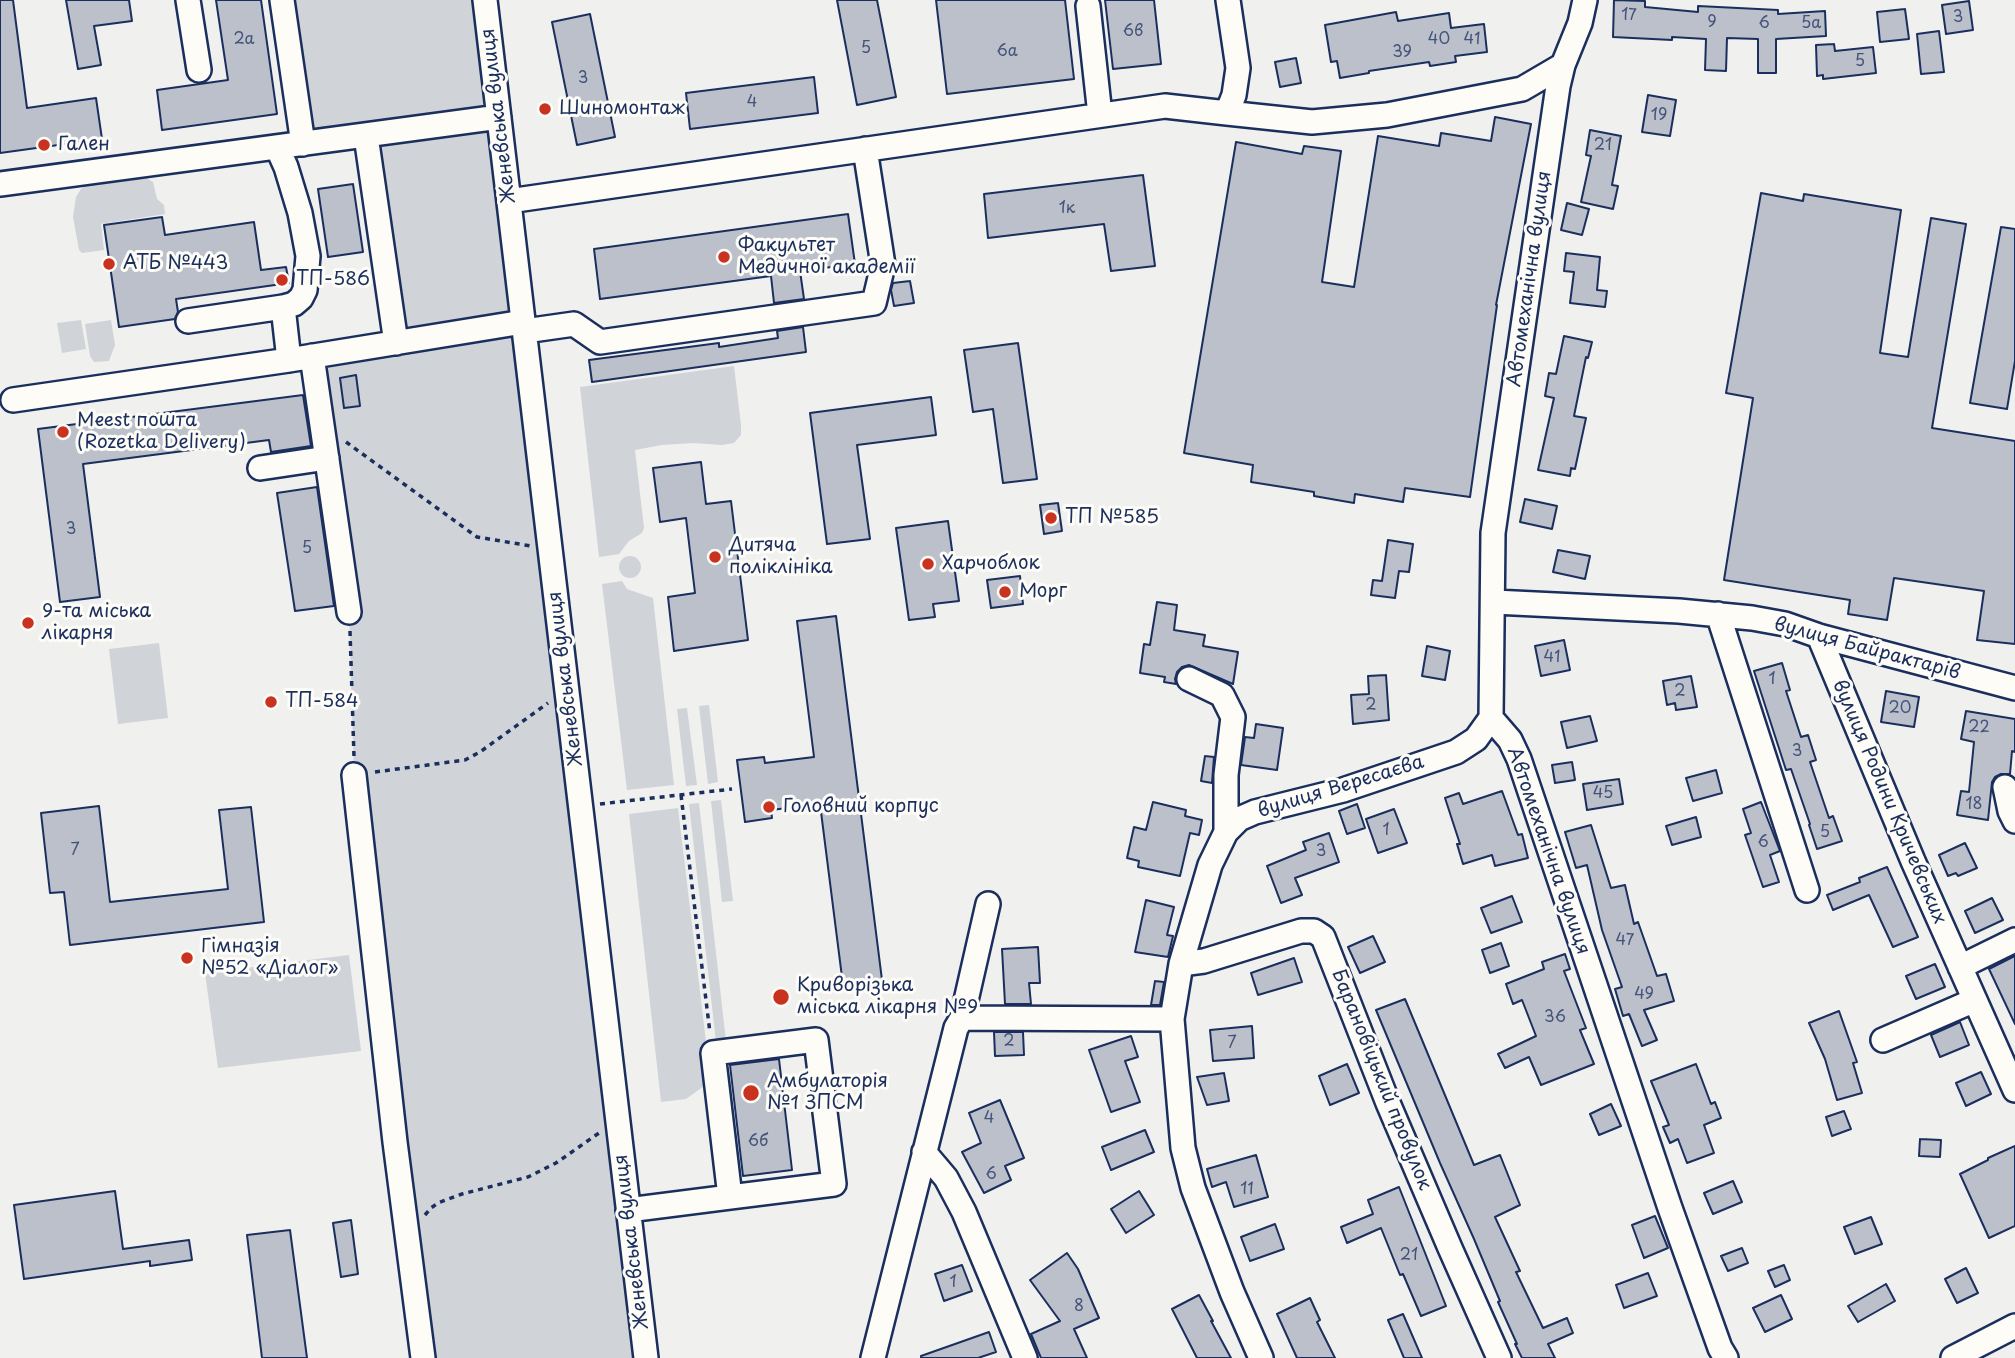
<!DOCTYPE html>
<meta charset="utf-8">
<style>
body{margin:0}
canvas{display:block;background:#f0f0ee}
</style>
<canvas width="2015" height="1358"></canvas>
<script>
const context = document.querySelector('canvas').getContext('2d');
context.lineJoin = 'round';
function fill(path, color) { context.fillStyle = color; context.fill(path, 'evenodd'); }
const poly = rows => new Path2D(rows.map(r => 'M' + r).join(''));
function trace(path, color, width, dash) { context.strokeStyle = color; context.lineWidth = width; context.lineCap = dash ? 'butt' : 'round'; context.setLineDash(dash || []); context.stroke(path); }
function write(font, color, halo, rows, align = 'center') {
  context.font = font + ' "Playpen Sans",sans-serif'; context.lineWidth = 6; context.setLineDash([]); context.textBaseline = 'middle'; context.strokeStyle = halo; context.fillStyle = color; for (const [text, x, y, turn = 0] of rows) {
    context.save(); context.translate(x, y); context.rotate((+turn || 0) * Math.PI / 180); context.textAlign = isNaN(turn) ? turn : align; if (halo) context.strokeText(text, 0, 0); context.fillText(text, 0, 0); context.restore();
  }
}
fill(poly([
 [282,0,485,0,646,1358,423,1358,354,775,349,612,312,356,396,343,366,136,303,144],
 [145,177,153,182,157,199,164,205,165,214,101,224,104,250,82,253,79,250,73,217,76,197,81,189,87,185],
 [81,320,86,349,62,353,57,323],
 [111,320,115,345,109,361,94,362,90,356,85,324],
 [734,366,741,425,741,435,734,443,722,445,693,443,662,445,635,450,644,528,642,533,629,541,619,554,599,557,580,387],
 '619 567a11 11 0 1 1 22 0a11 11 0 1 1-22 0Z',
 [622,581,627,589,653,598,674,785,627,790,602,584],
 [159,643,168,718,118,724,109,649],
 [709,705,718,782,708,784,699,706],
 [687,708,697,785,686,786,677,709],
 [721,800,733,901,722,902,711,801],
 [699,803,726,1041,716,1042,689,804],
 [678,808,710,1075,704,1086,686,1099,661,1102,629,814],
 [349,955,361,1051,218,1068,205,973]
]), '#d0d3d8');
const building = poly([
 [0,0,13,0,27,108,96,98,102,139,0,153,0,0],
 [66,0,129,0,132,21,94,26,101,65,78,69,66,0],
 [216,0,261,0,277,114,162,130,157,90,228,80,216,0],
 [837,0,877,0,896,97,857,105,837,0],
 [936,0,1065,0,1074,79,947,94,936,0],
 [1105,0,1154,0,1161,64,1113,69,1105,0],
 [1614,0,1645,1,1645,7,1698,12,1698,6,1778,10,1778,14,1825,11,1826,36,1776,39,1776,73,1758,73,1758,39,1727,38,1726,71,1705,70,1706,39,1672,37,1672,40,1613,37,1614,0],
 [1969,1,1973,30,1946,34,1942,5,1969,1],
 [1905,9,1909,39,1880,42,1877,12,1905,9],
 [1396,12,1398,21,1449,13,1451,28,1484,24,1487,52,1455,56,1456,62,1430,66,1429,62,1369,71,1369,73,1340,78,1337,61,1331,62,1325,25,1396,12],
 [590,14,615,137,577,145,552,22,590,14],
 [1939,31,1944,72,1921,74,1917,34,1939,31],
 [1834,44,1835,51,1873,47,1876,73,1823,79,1823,75,1817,76,1816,45,1834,44],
 [1296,58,1301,83,1280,87,1275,62,1296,58],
 [814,77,818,113,690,129,686,93,814,77],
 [1648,95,1676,100,1670,136,1642,132,1648,95],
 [1495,117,1531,124,1496,305,1497,305,1470,497,1405,488,1403,502,1355,494,1354,503,1314,496,1314,492,1251,482,1253,465,1184,453,1236,142,1302,154,1304,146,1341,151,1322,282,1354,287,1378,136,1439,146,1441,133,1491,141,1495,117],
 [1590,130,1621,136,1612,185,1618,186,1613,209,1581,202,1591,156,1586,155,1590,130],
 [1143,175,1155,266,1111,271,1104,224,988,238,984,194,1143,175],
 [353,184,363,252,328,257,318,189,353,184],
 [1761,193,1803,201,1804,194,1901,210,1880,353,1908,357,1931,218,1966,224,1932,428,2015,441,2015,644,1977,640,1984,591,1894,578,1887,620,1848,614,1850,600,1724,580,1753,398,1726,393,1761,193],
 [1567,203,1589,209,1582,235,1561,230,1567,203],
 [848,214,855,264,800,271,804,299,774,303,771,276,600,299,594,249,848,214],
 [162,217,165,235,254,222,261,270,286,267,289,283,176,299,178,312,175,319,119,327,104,225,162,217],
 [2001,227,2015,229,2015,361,2007,409,1970,403,2001,227],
 [1566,253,1600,257,1597,290,1607,291,1605,307,1570,303,1574,272,1564,271,1566,253],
 [910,281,914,303,894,306,891,290,893,283,910,281],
 [803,327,806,352,592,382,589,360,719,343,719,347,778,338,777,331,803,327],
 [1564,336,1592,342,1588,358,1586,357,1574,416,1586,418,1575,469,1571,468,1570,476,1538,470,1554,398,1545,396,1549,373,1556,374,1564,336],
 [1018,343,1037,479,1003,483,993,409,973,412,964,350,1018,343],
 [356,375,360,406,344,408,340,378,356,375],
 [303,395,311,446,271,452,269,440,83,464,100,597,60,602,38,429,303,395],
 [931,397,936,435,857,445,870,539,827,544,810,413,931,397],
 [701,462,706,504,731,501,748,640,674,651,668,597,695,593,686,518,660,522,653,468,701,462],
 [317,487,334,606,295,611,277,493,317,487],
 [1525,499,1557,506,1552,529,1520,522,1525,499],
 [1058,503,1062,531,1044,534,1040,505,1058,503],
 [948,521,959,601,933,604,935,617,909,620,896,528,948,521],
 [1388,540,1413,544,1409,572,1399,571,1395,598,1371,595,1373,580,1382,581,1388,540],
 [1558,550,1590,556,1585,579,1553,572,1558,550],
 [1020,576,1023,604,991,608,987,580,1020,576],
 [1157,602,1177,605,1174,630,1205,635,1203,646,1238,652,1233,684,1189,665,1182,667,1177,672,1175,679,1176,684,1164,682,1165,677,1140,673,1144,644,1150,645,1157,602],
 [836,616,882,980,843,985,820,804,771,810,772,818,745,822,737,760,764,757,765,763,814,757,797,621,836,616],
 [1564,640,1570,670,1541,676,1535,646,1564,640],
 [1427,646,1450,651,1445,680,1422,676,1427,646],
 [1782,663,1790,690,1786,691,1801,737,1808,735,1816,760,1810,762,1829,818,1833,816,1842,841,1817,849,1809,825,1810,824,1791,769,1786,770,1754,671,1782,663],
 [1386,675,1389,720,1353,724,1351,695,1369,694,1368,676,1386,675],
 [1691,676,1697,707,1676,710,1675,703,1667,705,1663,681,1691,676],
 [1886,691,1919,697,1914,727,1881,722,1886,691],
 [1966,711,2015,719,2015,752,2012,751,2010,774,2001,774,1995,777,1992,782,1988,820,1957,815,1961,791,1969,792,1974,742,1961,739,1966,711],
 [1590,716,1597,741,1567,748,1561,722,1590,716],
 [1256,724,1283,728,1277,770,1241,765,1245,737,1254,738,1256,724],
 [1205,756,1214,757,1212,783,1201,781,1205,756],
 [1572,762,1575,780,1555,783,1552,765,1572,762],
 [1716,770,1722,793,1693,801,1686,778,1716,770],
 [1619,779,1623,804,1587,810,1583,784,1619,779],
 [1502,791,1518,835,1522,834,1528,858,1495,866,1492,855,1463,864,1457,844,1460,844,1445,798,1459,793,1463,804,1502,791],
 [1153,802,1186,810,1185,816,1202,820,1199,835,1190,833,1180,876,1138,867,1139,861,1127,858,1134,827,1146,830,1153,802],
 [1761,802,1780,851,1770,855,1779,882,1763,887,1745,835,1751,833,1743,809,1761,802],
 [1357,804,1365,828,1347,834,1339,811,1357,804],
 [99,806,110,902,228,889,219,810,251,807,264,922,70,945,64,892,50,893,41,813,99,806],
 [1394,809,1407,843,1378,853,1366,819,1394,809],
 [1696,817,1701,837,1672,845,1666,826,1696,817],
 [1591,825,1611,888,1625,885,1634,924,1638,922,1657,976,1666,974,1674,1001,1644,1010,1657,1040,1642,1046,1629,1014,1623,1016,1615,989,1622,987,1602,930,1587,865,1576,868,1565,832,1591,825],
 [1329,833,1339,862,1295,878,1302,895,1281,903,1267,866,1306,850,1303,842,1329,833],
 [1965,843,1977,868,1958,876,1956,873,1948,876,1939,855,1965,843],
 [1887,867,1918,937,1893,947,1869,895,1833,910,1827,895,1860,882,1859,878,1887,867],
 [1512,896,1522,922,1491,933,1481,908,1512,896],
 [1992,898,2003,920,1975,933,1965,911,1992,898],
 [1146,900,1174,907,1167,935,1173,936,1168,957,1135,952,1146,900],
 [1373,936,1385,962,1360,973,1348,947,1373,936],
 [1501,943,1509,966,1490,973,1482,950,1501,943],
 [1038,947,1040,983,1029,983,1031,1004,1005,1004,1002,949,1038,947],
 [1565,954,1570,969,1564,971,1586,1028,1580,1030,1594,1064,1541,1085,1529,1057,1505,1068,1498,1054,1536,1036,1522,1000,1513,1004,1506,984,1544,969,1542,962,1565,954],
 [2015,956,2015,1024,1989,969,2015,956],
 [1294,958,1302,982,1258,995,1251,973,1294,958],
 [1935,964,1945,987,1916,999,1906,976,1935,964],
 [1155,981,1164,982,1160,1005,1151,1005,1155,981],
 [1405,999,1474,1165,1500,1155,1520,1205,1495,1217,1520,1271,1516,1272,1543,1328,1567,1318,1573,1333,1548,1344,1555,1358,1522,1358,1515,1344,1517,1344,1498,1302,1500,1301,1474,1239,1440,1163,1376,1010,1405,999],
 [1839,1011,1857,1062,1853,1063,1862,1093,1837,1100,1825,1059,1809,1023,1839,1011],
 [1960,1022,1969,1045,1940,1057,1931,1035,1960,1022],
 [1252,1026,1254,1058,1213,1061,1210,1030,1252,1026],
 [994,1032,1023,1032,1024,1055,995,1056,994,1032],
 [1131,1036,1138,1057,1125,1061,1140,1102,1111,1112,1089,1050,1131,1036],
 [779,1059,792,1170,743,1176,730,1065,779,1059],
 [1347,1064,1359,1093,1330,1105,1319,1076,1347,1064],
 [1696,1064,1711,1104,1715,1102,1721,1118,1704,1125,1714,1153,1687,1163,1678,1139,1670,1143,1663,1127,1669,1125,1651,1081,1696,1064],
 [1981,1072,1991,1094,1966,1106,1956,1083,1981,1072],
 [1224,1073,1229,1101,1207,1105,1197,1077,1224,1073],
 [1000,1100,1024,1158,1005,1166,1011,1180,984,1193,962,1152,981,1143,969,1113,1000,1100],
 [1611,1104,1621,1126,1599,1135,1590,1114,1611,1104],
 [1844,1111,1851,1129,1832,1136,1826,1117,1844,1111],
 [1145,1130,1154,1152,1111,1170,1102,1147,1145,1130],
 [1920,1139,1941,1140,1940,1157,1919,1156,1920,1139],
 [2015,1146,2015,1226,1989,1238,1960,1174,1988,1160,1988,1158,2015,1146],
 [1256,1155,1268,1197,1234,1207,1226,1182,1212,1187,1207,1169,1256,1155],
 [1733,1181,1742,1202,1713,1214,1704,1193,1733,1181],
 [1399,1187,1446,1306,1421,1316,1403,1274,1400,1275,1381,1228,1347,1243,1341,1227,1373,1214,1368,1200,1399,1187],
 [115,1191,123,1249,189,1240,192,1260,150,1266,150,1261,24,1279,14,1205,115,1191],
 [1139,1191,1154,1215,1126,1233,1111,1209,1139,1191],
 [1655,1216,1668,1248,1644,1258,1632,1225,1655,1216],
 [1871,1217,1882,1244,1855,1254,1844,1227,1871,1217],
 [351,1220,358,1274,341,1277,333,1223,351,1220],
 [1275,1224,1284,1249,1250,1261,1241,1237,1275,1224],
 [290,1230,307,1358,262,1358,247,1235,290,1230],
 [1742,1248,1748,1263,1728,1271,1721,1256,1742,1248],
 [1067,1253,1078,1269,1099,1318,1074,1329,1087,1358,1041,1358,1031,1334,1060,1321,1030,1280,1067,1253],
 [962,1265,972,1291,944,1301,935,1274,962,1265],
 [1784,1265,1790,1280,1775,1287,1768,1271,1784,1265],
 [1966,1268,1978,1293,1957,1303,1945,1279,1966,1268],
 [1648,1273,1657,1296,1624,1308,1616,1285,1648,1273],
 [1886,1284,1895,1301,1858,1322,1848,1306,1886,1284],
 [1199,1295,1213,1321,1211,1321,1231,1358,1197,1358,1172,1309,1199,1295],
 [1781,1295,1792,1319,1765,1332,1753,1308,1781,1295],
 [1310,1298,1320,1320,1317,1322,1335,1358,1297,1358,1277,1314,1310,1298],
 [1403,1314,1422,1358,1404,1358,1388,1320,1403,1314],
 [989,1332,996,1352,978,1358,921,1358,921,1356,989,1332]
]);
fill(building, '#bbc0ca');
trace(building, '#1b2f5e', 2);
const minor = poly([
 [188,0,199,70],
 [282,0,303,144],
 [485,0,646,1358],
 [1228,0,1238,68,1234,95,1227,113,1312,122,1387,115,1522,89,1563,65],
 [1585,0,1580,23,1563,65,1558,86,1493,533,1491,718,1510,740,1519,759,1670,1208,1720,1348,1726,1358],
 [1088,6,1100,115],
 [366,136,396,343],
 [0,184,499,117],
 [509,201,1165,106,1227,113],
 [283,307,289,360],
 [188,321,283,307,294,304,301,298,305,290,308,256,300,213,286,167,277,147],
 [525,331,574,324,600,342,874,303,883,265,865,149],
 [312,356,349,612],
 [13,400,289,360,523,322],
 [260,468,327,458],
 [1494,602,1679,611,1752,618,1785,624,1819,636,2015,688],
 [1718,614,1807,890],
 [1819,636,1913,861,2015,1090],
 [1189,679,1222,695,1233,717,1226,775,1226,832],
 [354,775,395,1142,423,1358],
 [2005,787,2010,811,2015,821],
 [1181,964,1204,961,1301,931,1314,931,1323,937,1388,1103,1450,1248,1499,1358],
 [1960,967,2015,940],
 [962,1018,988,904],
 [1883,1040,1975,1000],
 [924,1152,946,1178,964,1212,1025,1358],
 [628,1210,730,1197,713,1053,816,1040,834,1184,730,1197],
 [873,1358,956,1028,962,1018,1172,1019],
 [1261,1358,1232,1292,1193,1188,1183,1148,1172,1019,1181,964,1210,865,1226,832,1239,819,1255,812,1343,790,1456,752,1476,739,1491,718],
 [1953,1358,2015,1326]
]);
trace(minor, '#1b2f5e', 28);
trace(poly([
 [346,442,477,537,531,546],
 [350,631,354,757],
 [375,772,465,760,480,752,548,703],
 [681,795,710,1033],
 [600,804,732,789],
 [425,1215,431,1208,438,1203,462,1194,528,1177,556,1163,599,1133]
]), '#1b2f5e', 3.5, [5, 5]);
trace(minor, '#fdfcf7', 23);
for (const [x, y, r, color] of [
 [545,109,7,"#c8321e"],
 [44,145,7,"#c8321e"],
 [724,257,7,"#c8321e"],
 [109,264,7,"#c8321e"],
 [282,280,7,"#c8321e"],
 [63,432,7,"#c8321e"],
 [1051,518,7,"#c8321e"],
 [715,557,7,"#c8321e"],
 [928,564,7,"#c8321e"],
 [1005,592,7,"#c8321e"],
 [28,623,7,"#c8321e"],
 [271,702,7,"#c8321e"],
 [769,807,7,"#c8321e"],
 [187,958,7,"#c8321e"],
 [781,997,9,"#c8321e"],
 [751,1093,9,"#c8321e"]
]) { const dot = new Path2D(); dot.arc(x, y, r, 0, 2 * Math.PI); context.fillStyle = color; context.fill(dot); trace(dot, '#fdfcf7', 2.5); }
write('16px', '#435379', null, [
 ["17",1629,16],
 ["3",1958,18],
 ["9",1712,23],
 ["6",1764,24],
 ["5а",1811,24],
 ["6в",1133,32],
 ["2а",244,40],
 ["40",1439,40],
 ["41",1472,40],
 ["5",866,49],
 ["6а",1007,52],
 ["39",1402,53],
 ["5",1860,62],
 ["3",583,79],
 ["4",752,103],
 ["19",1659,116],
 ["21",1603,146],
 ["1к",1067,209],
 ["3",71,530],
 ["5",307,549],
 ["41",1552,658],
 ["1",1772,680],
 ["2",1680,692],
 ["2",1371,706],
 ["20",1900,709],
 ["22",1979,728],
 ["3",1797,752],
 ["45",1603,794],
 ["18",1974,805],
 ["1",1386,831],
 ["5",1825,833],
 ["6",1763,843],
 ["7",75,851],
 ["3",1321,852],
 ["47",1625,941],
 ["49",1644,995],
 ["36",1555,1018],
 ["2",1009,1042],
 ["7",1232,1044],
 ["4",989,1119],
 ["6б",758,1142],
 ["6",991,1175],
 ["11",1247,1190],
 ["21",1409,1256],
 ["1",953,1283],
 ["8",1079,1307]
]);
write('19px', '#1b2f5e', '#fdfcf7', [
 ["Шиномонтаж",559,109],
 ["Гален",58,145],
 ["Факультет",738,246],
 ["Медичної академії",738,268],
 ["АТБ №443",123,264],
 ["ТП-586",296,280],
 ["Meest пошта",77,421],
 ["(Rozetka Delivery)",77,443],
 ["ТП №585",1065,518],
 ["Дитяча",729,546],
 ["поліклініка",729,568],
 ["Харчоблок",942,564],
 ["Морг",1019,592],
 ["9-та міська",42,612],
 ["лікарня",42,634],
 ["ТП-584",285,702],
 ["Головний корпус",783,807],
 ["Гімназія",201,947],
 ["№52 «Діалог»",201,969],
 ["Криворізька",797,986],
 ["міська лікарня №9",797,1008],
 ["Амбулаторія",767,1082],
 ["№1 ЗПСМ",767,1104]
], 'left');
write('19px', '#1b2f5e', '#fdfcf7', [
 ["Женевська вулиця",499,116,-97],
 ["Автомеханічна вулиця",1530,279,-82],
 ["вулиця Байрактарів",1867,649,15],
 ["Женевська вулиця",566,679,-97],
 ["вулиця Вересаєва",1341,787,-17],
 ["вулиця Родини Кричевських",1889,802,67],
 ["Автомеханічна вулиця",1548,851,71],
 ["Барановіцький провулок",1381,1080,68],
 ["Женевська вулиця",632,1242,-97]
]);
</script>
